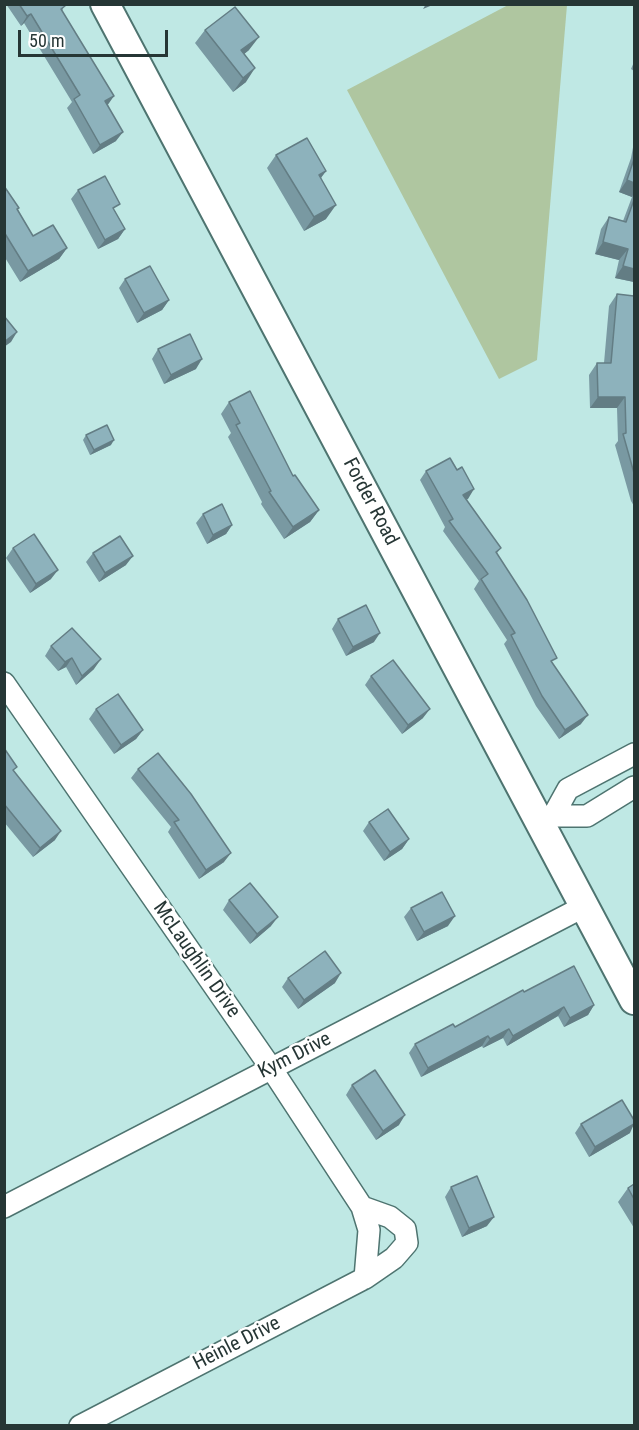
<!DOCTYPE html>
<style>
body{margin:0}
#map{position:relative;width:639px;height:1430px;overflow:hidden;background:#bfe8e4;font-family:"Roboto Condensed",sans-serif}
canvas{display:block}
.frame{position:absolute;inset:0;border:6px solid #263635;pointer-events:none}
.scale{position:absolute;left:18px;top:30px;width:150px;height:27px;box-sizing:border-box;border:3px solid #263635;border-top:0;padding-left:8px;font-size:18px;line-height:21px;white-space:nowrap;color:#263635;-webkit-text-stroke:4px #fff;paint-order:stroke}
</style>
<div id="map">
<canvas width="639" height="1430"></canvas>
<div class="frame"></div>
<div class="scale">50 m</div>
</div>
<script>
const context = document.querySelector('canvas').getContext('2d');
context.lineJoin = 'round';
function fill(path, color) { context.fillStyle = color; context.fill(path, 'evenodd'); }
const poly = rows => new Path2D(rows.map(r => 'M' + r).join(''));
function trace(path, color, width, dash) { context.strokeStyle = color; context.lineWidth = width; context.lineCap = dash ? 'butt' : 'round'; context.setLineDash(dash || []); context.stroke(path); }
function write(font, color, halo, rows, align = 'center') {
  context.font = font + ' "Roboto Condensed",sans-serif'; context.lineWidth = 5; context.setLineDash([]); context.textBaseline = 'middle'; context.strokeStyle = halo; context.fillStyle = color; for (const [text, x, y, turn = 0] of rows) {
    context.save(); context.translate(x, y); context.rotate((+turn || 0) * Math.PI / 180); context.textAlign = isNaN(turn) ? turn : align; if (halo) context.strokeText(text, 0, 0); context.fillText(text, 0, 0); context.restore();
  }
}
fill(poly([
 [510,4,567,5,537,360,499,379,347,90]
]), '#afc6a0');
const minor = poly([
 [4,683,271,1068,362,1207,369,1230,365,1278,80,1426],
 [553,816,587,816,634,787],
 [540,823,553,816,568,789,634,754],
 [4,1207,585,906],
 [362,1207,390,1217,405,1229,407,1243,394,1258,365,1278]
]);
const secondary = poly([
 [105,4,634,1000]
]);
trace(minor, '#4e7470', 24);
trace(secondary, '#4e7470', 32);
trace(minor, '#fff', 21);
trace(secondary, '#fff', 28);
fill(poly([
 [6,4,65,4,62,11,108,105,116,141,93,154,67,108,72,102,24,23,21,26],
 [205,30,249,50,244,54,246,82,233,92,195,43],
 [634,62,634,71,631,69],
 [634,142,634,282,615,278,619,260,595,254,601,229,609,217,623,221,632,197,619,192,631,158],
 [276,155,326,171,321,178,326,219,304,231,267,168],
 [4,186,33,236,67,248,59,259,20,282,4,256],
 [78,190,115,211,125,229,118,239,98,249,71,199],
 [125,279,169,300,162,310,137,323,119,288],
 [617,294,634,296,634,506,631,501,615,445,618,441,617,408,590,408,589,375,597,363,604,363,609,306],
 [158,349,196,369,164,384,152,359],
 [229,402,293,476,319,510,310,522,284,539,261,504,262,502,228,437,231,433,221,414],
 [86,435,111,445,90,455,83,440],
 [426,471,468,499,466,499,501,548,497,553,553,664,581,724,559,739,536,706,504,644,507,640,474,589,479,581,443,531,445,527,420,480],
 [203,514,232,525,226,534,207,544,196,523],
 [13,548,51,579,30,593,6,558],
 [93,553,126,565,99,582,86,562],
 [338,619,374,642,346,656,332,629],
 [51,646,94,669,76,685,66,667,58,671,45,656],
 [371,676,423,718,402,734,365,685],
 [96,709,143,730,136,739,114,754,89,719],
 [4,748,14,772,55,840,33,857,4,822],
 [138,769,224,862,199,879,168,832,171,827,131,778],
 [369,822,409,839,402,849,384,861,363,831],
 [229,900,271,926,250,944,223,910],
 [411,908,448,926,417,941,404,917],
 [288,978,335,983,298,1009,282,987],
 [524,992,594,1005,588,1015,564,1027,558,1016,507,1046,503,1038,483,1048,482,1046,421,1077,409,1053,415,1044,455,1027],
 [352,1085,399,1125,376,1140,346,1095],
 [581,1124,630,1133,589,1157,575,1133],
 [634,1184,634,1228,618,1202,628,1188],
 [451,1187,487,1226,462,1237,445,1197]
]), '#7999a2');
fill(poly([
 [426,4,435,4,423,9],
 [31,14,24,23,21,26,27,16],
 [259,37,249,50,232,64,241,50],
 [255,68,246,82,233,92,243,78],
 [114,96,107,106,105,101],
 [123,132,116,141,93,154,100,145],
 [326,171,316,184,319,175],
 [627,180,634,183,634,193,632,197,619,192],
 [336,205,326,219,304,231,314,217],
 [125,229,118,239,98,249,105,240],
 [603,242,628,249,619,260,595,254],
 [67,248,59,259,20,282,28,271],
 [623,266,634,269,634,282,615,278],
 [169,300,162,310,137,323,144,313],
 [17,332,11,342,4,347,4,342],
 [202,359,196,369,164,384,171,375],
 [598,397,625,397,617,408,590,408],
 [114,440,111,445,90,455,94,450],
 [474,489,468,499,457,505,463,495],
 [319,510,310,522,284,539,293,527],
 [232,525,226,534,207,544,213,535],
 [133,556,126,565,99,582,105,573],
 [58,570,51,579,30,593,36,584],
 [380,633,374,642,346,656,353,647],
 [72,658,66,667,58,671,65,662],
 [101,659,94,669,76,685,82,676],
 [430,709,423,718,402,734,408,725],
 [588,715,581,724,559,739,565,730],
 [143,730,136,739,114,754,121,745],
 [61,831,55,840,33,857,40,848],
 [409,839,402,849,384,861,390,852],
 [231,853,224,862,199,879,206,870],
 [455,916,448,926,417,941,424,932],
 [278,917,271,926,250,944,257,934],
 [341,973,335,983,298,1009,304,1000],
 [594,1005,588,1015,564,1027,570,1018],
 [564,1007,558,1016,507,1046,513,1036],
 [509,1029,503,1038,483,1048,490,1039],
 [488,1036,482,1046,421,1077,428,1068],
 [405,1115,399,1125,376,1140,383,1131],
 [634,1124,630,1133,589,1157,595,1147],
 [494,1217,487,1226,462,1237,469,1228]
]), '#637d84');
const building = poly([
 [19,4,65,4,65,6,61,9,114,96,105,101,123,132,100,145,74,99,80,95,31,14,27,16,19,4],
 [235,7,259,37,241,50,255,68,243,78,205,30,235,7],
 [307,138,326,171,319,175,336,205,314,217,276,155,307,138],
 [634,159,634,183,627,180,634,159],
 [105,176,120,204,113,208,125,229,105,240,78,190,105,176],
 [4,186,19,208,17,209,33,236,53,225,67,248,28,271,4,232,4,186],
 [634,200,634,269,623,266,628,249,603,242,609,217,626,222,634,200],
 [150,266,169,300,144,313,125,279,150,266],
 [617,294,634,296,634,473,623,434,626,433,625,397,598,397,597,363,611,363,617,294],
 [4,316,17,332,4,342,4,316],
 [190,334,202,359,171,375,158,349,190,334],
 [250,391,293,476,295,475,319,510,293,527,269,492,271,491,236,425,240,423,229,402,250,391],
 [107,425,114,440,94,450,86,435,107,425],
 [450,458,457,470,462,467,474,489,463,495,501,548,496,552,527,600,557,658,551,661,588,715,565,730,542,696,511,635,515,633,481,579,488,574,449,521,453,519,426,471,450,458],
 [222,504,232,525,213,535,203,514,222,504],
 [34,534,58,570,36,584,13,548,34,534],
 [120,536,133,556,105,573,93,553,120,536],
 [366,605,380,633,353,647,338,619,366,605],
 [72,628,101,659,82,676,72,658,65,662,51,646,72,628],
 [393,660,430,709,408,725,371,676,393,660],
 [118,694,143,730,121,745,96,709,118,694],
 [4,748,17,767,13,770,61,831,40,848,4,804,4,748],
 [158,753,191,794,231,853,206,870,174,822,179,820,138,769,158,753],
 [388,809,409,839,390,852,369,822,388,809],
 [250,883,278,917,257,934,229,900,250,883],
 [442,892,455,916,424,932,411,908,442,892],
 [325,951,341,973,304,1000,288,978,325,951],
 [574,966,594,1005,570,1018,564,1007,513,1036,509,1029,490,1039,488,1036,428,1068,415,1044,453,1024,455,1027,523,990,524,992,574,966],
 [375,1070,405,1115,383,1131,352,1085,375,1070],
 [622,1100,634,1120,634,1124,595,1147,581,1124,622,1100],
 [477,1176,494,1217,469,1228,451,1187,477,1176],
 [634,1184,634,1199,628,1188,634,1184]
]);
fill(building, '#8db2bc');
trace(building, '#637d84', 1.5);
write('20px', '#263635', '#fff', [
 ["Forder Road",370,502,62],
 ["McLaughlin Drive",196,960,55],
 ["Kym Drive",295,1056,-27],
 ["Heinle Drive",237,1344,-27]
]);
</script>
